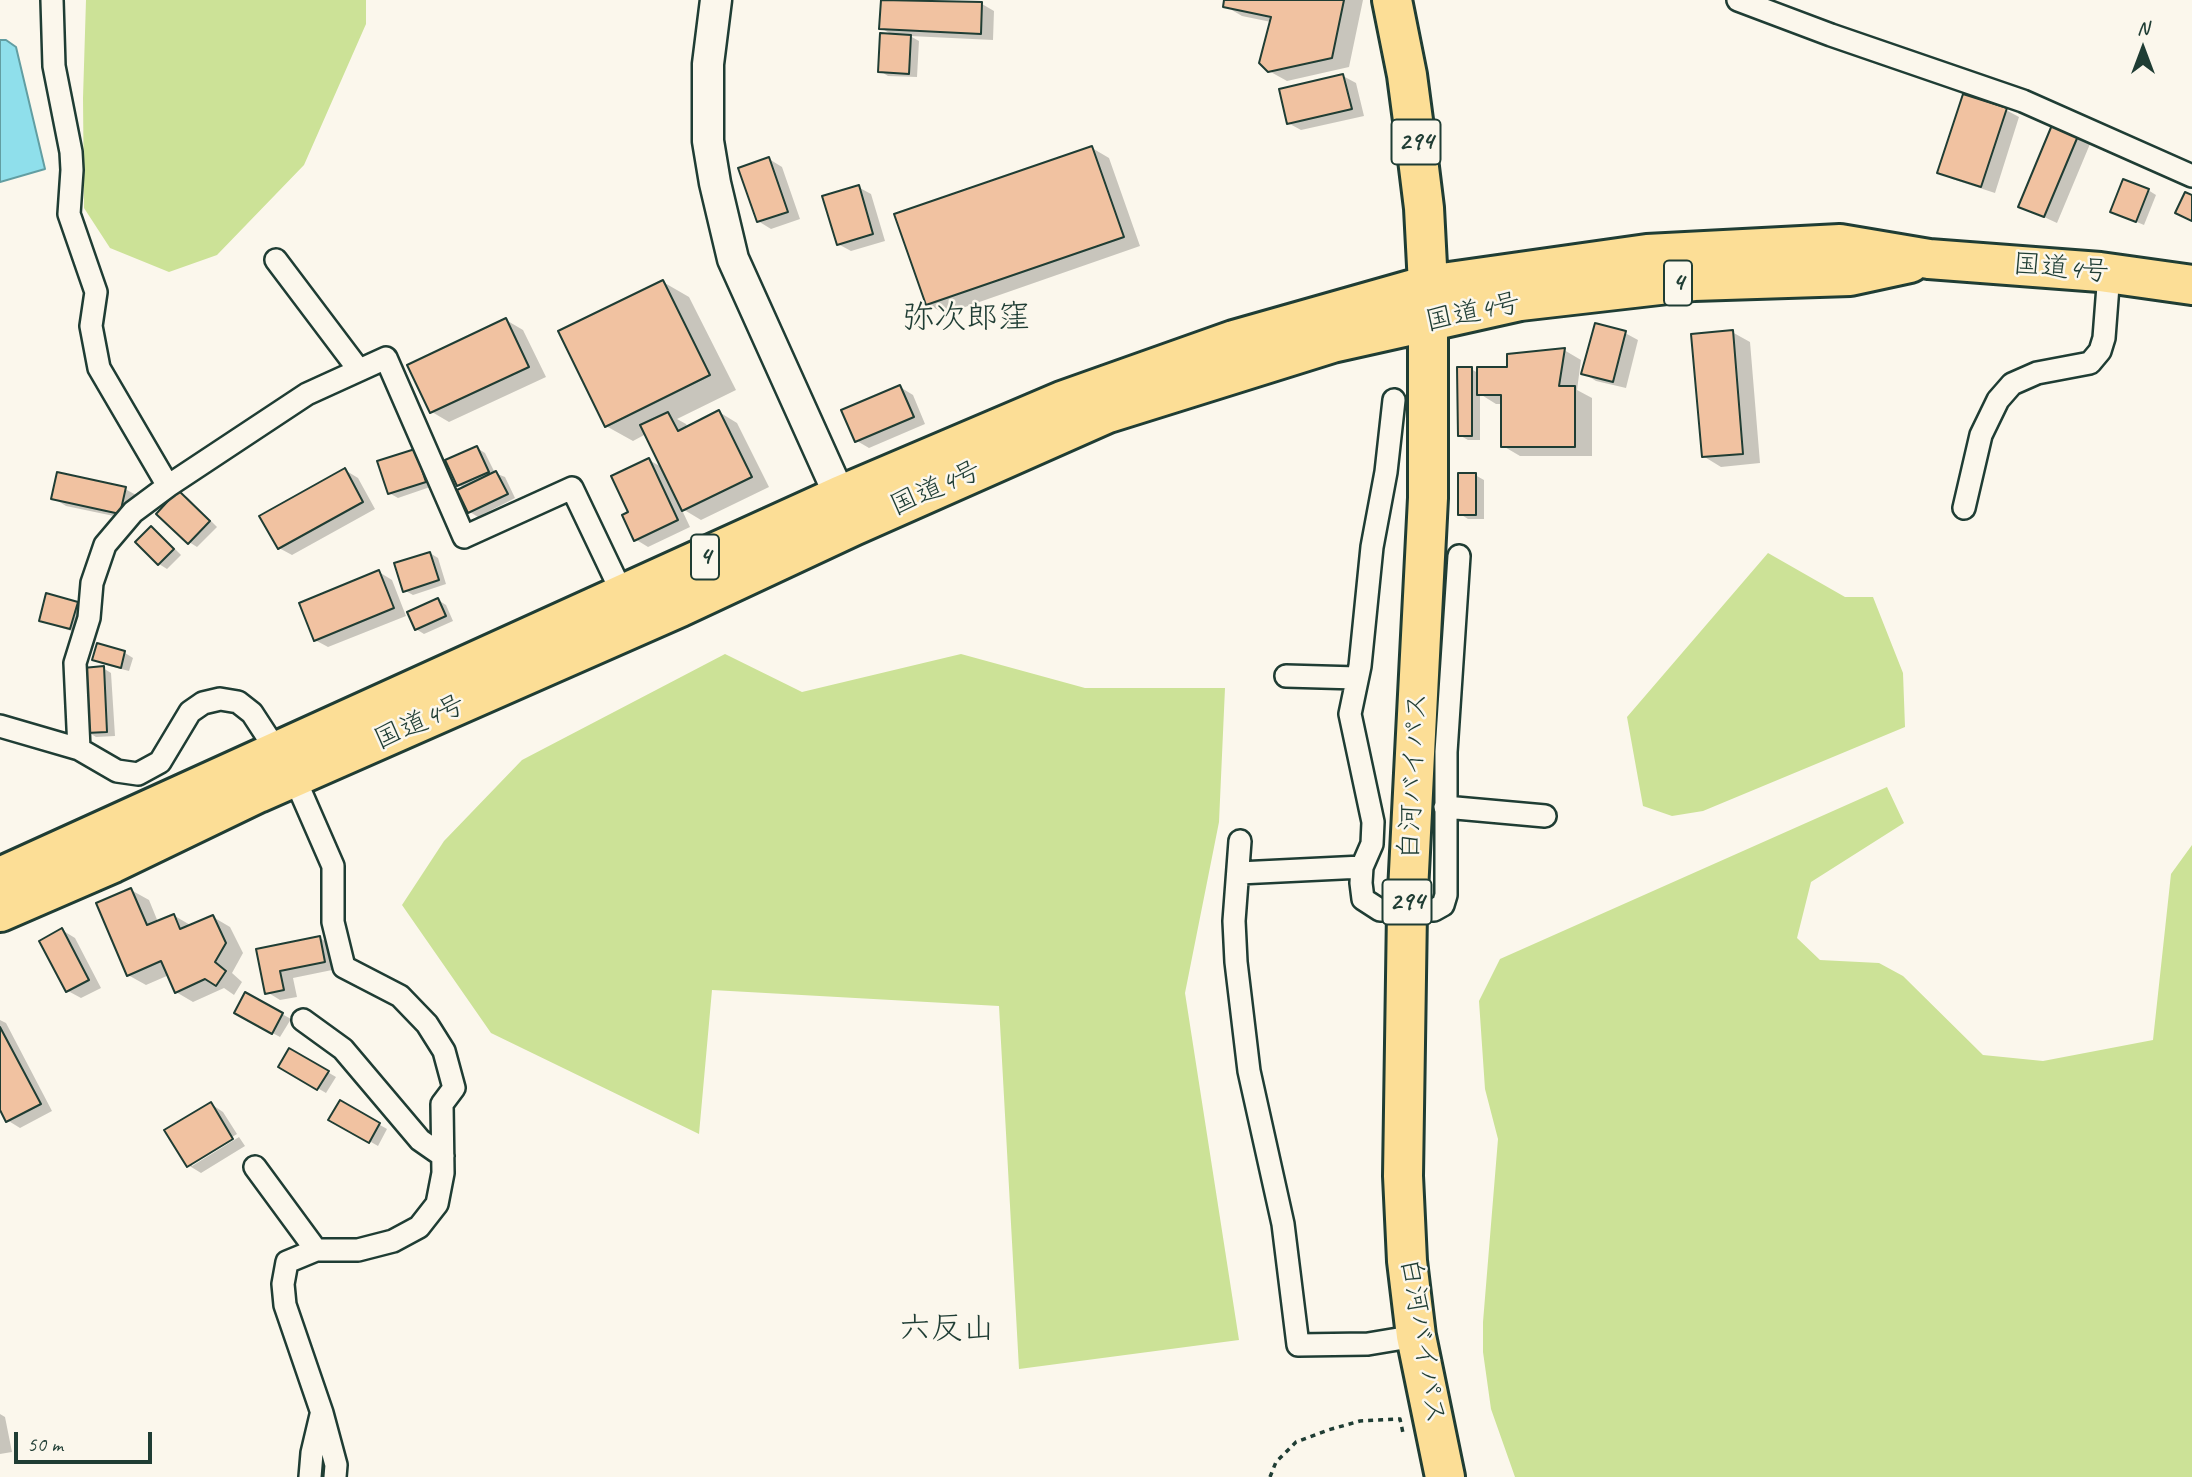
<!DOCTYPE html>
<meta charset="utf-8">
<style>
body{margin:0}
#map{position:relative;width:2192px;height:1477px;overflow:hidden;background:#fbf7ec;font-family:Caveat,sans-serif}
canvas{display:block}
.north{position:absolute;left:2108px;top:14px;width:70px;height:70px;-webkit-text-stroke:5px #fbf7ec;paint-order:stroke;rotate:0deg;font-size:19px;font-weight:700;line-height:28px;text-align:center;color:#1f3d34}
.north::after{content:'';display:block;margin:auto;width:24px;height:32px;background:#1f3d34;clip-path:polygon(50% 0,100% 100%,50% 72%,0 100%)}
.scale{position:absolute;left:14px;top:1432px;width:138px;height:32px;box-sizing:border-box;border:4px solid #1f3d34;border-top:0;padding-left:9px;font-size:21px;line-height:24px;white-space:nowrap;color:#1f3d34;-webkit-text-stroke:5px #fbf7ec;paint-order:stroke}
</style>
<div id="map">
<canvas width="2192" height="1477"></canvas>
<div class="north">N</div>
<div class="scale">50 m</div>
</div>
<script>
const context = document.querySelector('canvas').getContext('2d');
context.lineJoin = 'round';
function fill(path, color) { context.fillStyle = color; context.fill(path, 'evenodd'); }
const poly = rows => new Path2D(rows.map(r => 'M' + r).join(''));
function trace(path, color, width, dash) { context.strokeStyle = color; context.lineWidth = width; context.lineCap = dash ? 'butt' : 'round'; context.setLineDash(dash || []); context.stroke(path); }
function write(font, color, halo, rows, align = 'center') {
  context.font = font + ' Caveat,"Klee One",sans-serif'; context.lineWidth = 5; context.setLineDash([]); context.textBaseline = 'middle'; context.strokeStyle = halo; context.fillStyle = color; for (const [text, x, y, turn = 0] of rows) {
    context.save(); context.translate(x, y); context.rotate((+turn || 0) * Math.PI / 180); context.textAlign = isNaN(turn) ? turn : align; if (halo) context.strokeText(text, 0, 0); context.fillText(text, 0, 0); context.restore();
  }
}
fill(poly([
 [86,0,366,0,366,24,304,165,217,255,169,272,110,248,84,208,83,98],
 [1768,553,1845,597,1873,597,1903,673,1905,727,1703,811,1672,816,1643,806,1627,717],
 [725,654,802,692,961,654,1085,688,1225,688,1219,822,1185,993,1239,1340,1019,1369,999,1006,712,990,699,1134,491,1033,402,905,444,841,522,760],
 [1887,787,1904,823,1811,882,1797,938,1820,960,1879,963,1903,976,1983,1055,2043,1061,2153,1040,2171,874,2192,845,2192,1477,1515,1477,1491,1409,1483,1352,1483,1322,1498,1139,1485,1089,1479,1001,1500,959]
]), '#cce297');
const water = poly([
 [0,40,6,40,16,47,45,169,0,182,0,40]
]);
fill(water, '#8fdfeb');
trace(water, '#629ea2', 2);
fill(poly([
 [882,0,982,4,994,11,993,40,910,36,919,41,917,77,888,76,880,71,894,36,881,28],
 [1226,0,1363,0,1349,67,1287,81,1269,71,1271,22,1242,16,1225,6],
 [1343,76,1356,83,1364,116,1301,130,1288,123],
 [2006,110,2019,117,1995,193,1952,179,1939,172],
 [2077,137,2090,144,2057,223,2020,206],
 [1092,148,1109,158,1140,246,945,314,928,304],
 [769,159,782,167,800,219,771,229,758,221],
 [858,187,871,194,885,241,851,251,838,244],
 [2148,190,2156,195,2144,225,2120,215],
 [663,282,689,297,736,390,677,419,686,424,688,428,719,412,737,423,769,487,701,520,681,508,690,527,648,547,635,539,631,513,649,460,663,468,646,434,633,441,606,426],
 [506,320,523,330,546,377,449,422,432,412,409,365],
 [1732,332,1750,342,1760,463,1721,467,1703,456],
 [1625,333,1638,340,1626,388,1596,381,1583,373],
 [1564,350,1581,360,1577,390,1592,398,1592,456,1520,456,1503,446,1503,404,1496,404,1480,394,1480,440,1468,440,1459,435,1471,369,1478,373,1508,369],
 [900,387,913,395,925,424,869,448,857,441],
 [477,448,485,453,495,473,505,477,515,498,478,517,470,512,465,488,458,485],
 [415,451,433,486,398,498,389,493],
 [345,470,358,478,375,509,292,555,279,548],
 [1475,475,1484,480,1484,519,1468,519,1460,514],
 [125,489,138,496,133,520,66,506,53,498],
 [179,493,187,497,217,527,197,547,189,542],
 [151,528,159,533,181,555,167,569,159,564,137,542],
 [430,553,438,558,446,584,413,595,404,590],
 [379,572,392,580,406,616,328,647,315,640],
 [438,600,446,605,453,621,424,634,416,629],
 [77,604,85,608,78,633,49,624,41,620],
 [98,646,125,653,133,658,129,671,102,664,94,659],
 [103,668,111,673,115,736,96,737,88,732],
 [131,890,149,900,158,922,173,915,192,926,213,917,230,927,243,953,232,973,242,982,234,995,224,988,193,1002,176,992,169,975,146,985,128,975],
 [62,930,75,938,101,988,81,998,68,991],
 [320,938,333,946,337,969,293,978,297,997,280,1000,267,992,259,950],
 [246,994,291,1019,280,1037,236,1013],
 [0,1020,6,1023,52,1111,20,1128,7,1120,0,1106],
 [290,1050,336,1077,326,1093,280,1066],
 [340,1102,387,1129,378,1146,331,1119],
 [211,1104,223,1112,237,1134,192,1162,192,1166,239,1137,245,1146,201,1173,188,1165],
 [0,1414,5,1417,12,1452,0,1454]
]), '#0003');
const building = poly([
 [881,0,982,2,981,34,879,29,881,0],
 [1224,0,1344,0,1332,58,1268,72,1259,63,1271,17,1223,7,1224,0],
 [880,33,911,35,909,74,878,72,880,33],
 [1343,74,1352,109,1287,124,1279,89,1343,74],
 [1963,94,2007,108,1981,187,1937,173,1963,94],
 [2052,125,2078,136,2044,217,2018,207,2052,125],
 [1092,146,1124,237,926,305,894,214,1092,146],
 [769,157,788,212,757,222,738,168,769,157],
 [2123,179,2149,189,2136,222,2110,212,2123,179],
 [859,185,873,234,837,245,822,196,859,185],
 [2185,192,2192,195,2192,221,2175,213,2185,192],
 [663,280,710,375,605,427,558,331,663,280],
 [506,318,529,367,430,413,407,365,506,318],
 [1595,323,1626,331,1613,382,1581,374,1595,323],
 [1733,330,1743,454,1702,457,1691,334,1733,330],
 [1565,348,1559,386,1575,386,1575,447,1501,447,1501,395,1477,395,1477,367,1507,367,1507,354,1565,348],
 [1457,367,1472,367,1472,436,1458,436,1457,367],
 [900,385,914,417,855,442,841,410,900,385],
 [719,410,752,477,682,511,640,425,668,412,678,431,719,410],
 [477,446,489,472,457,486,445,460,477,446],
 [415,449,426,482,388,494,377,461,415,449],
 [649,458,678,520,634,541,622,515,628,512,611,476,649,458],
 [345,468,363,502,278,549,259,516,345,468],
 [496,471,508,494,468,513,457,490,496,471],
 [57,472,126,487,120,514,51,499,57,472],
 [1458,473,1476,473,1476,515,1458,515,1458,473],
 [178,490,210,521,188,544,156,514,178,490],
 [151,526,174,549,158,565,135,542,151,526],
 [430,552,439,580,403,592,394,563,430,552],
 [379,570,394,608,314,641,299,603,379,570],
 [46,593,78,602,70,629,39,621,46,593],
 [438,598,446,616,415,630,407,612,438,598],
 [97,643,125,651,121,668,92,660,97,643],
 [104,666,107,732,86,733,83,668,104,666],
 [131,888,147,925,174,914,180,929,213,915,226,943,215,962,226,971,216,986,205,979,175,993,161,961,127,976,96,903,131,888],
 [62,928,89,980,66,992,39,941,62,928],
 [320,936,325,962,280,971,284,990,265,994,256,949,320,936],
 [245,992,283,1013,272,1034,234,1013,245,992],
 [0,1027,41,1104,6,1122,0,1110,0,1027],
 [289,1048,329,1071,317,1090,278,1067,289,1048],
 [340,1100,380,1123,369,1143,328,1120,340,1100],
 [211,1102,233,1139,187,1167,164,1130,211,1102]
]);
fill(building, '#f1c2a1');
trace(building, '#1f3d34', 2);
const street = poly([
 [52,0,54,66,71,152,72,170,69,214,96,292,91,326,99,368,168,486,133,512,105,545,92,583,89,618,75,663,79,749],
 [1738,0,1831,35,2023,101,2192,176],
 [276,260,359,370],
 [1394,400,1386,472,1372,547,1360,666,1350,714,1373,822,1372,844,1362,867,1361,883,1363,899,1380,910,1434,910,1443,905,1446,895,1446,752,1459,556],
 [168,486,307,394,386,358,464,537,572,488,623,595],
 [1964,508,1981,435,1998,400,2012,384,2037,373,2090,363,2100,351,2104,338,2109,273],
 [1286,676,1357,678],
 [0,726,79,749,117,771,138,774,160,762,190,712,203,703,220,699,238,702,252,713,295,779,333,866,333,922,344,967,400,996,427,1024,444,1051,454,1088,442,1104,443,1173,437,1204,419,1227,393,1241,358,1250,316,1250,287,1262,283,1284,285,1305,322,1413,336,1465,335,1477],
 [1445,807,1545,816],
 [1240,841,1234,921,1236,962,1249,1071,1283,1224,1298,1345,1368,1344,1416,1336],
 [1239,873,1362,867],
 [303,1020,343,1049,420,1140,443,1156],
 [255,1167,316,1250],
 [310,1477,312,1453,321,1415]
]);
const secondary = poly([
 [716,0,708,64,708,141,715,183,733,259,848,514]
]);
const highway = poly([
 [1392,0,1407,75,1416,143,1424,208,1428,285,1428,498,1407,911,1403,1176,1407,1261,1416,1336,1445,1477],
 [0,877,839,496,1062,401,1234,340,1428,285,1647,254,1840,244,1929,259,2100,272,2192,285],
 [0,912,113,863,258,793,680,607,853,526,1108,413,1332,343,1520,301,1694,281,1850,276,1910,263]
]);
trace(street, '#1f3d34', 26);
trace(secondary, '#1f3d34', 35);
trace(highway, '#1f3d34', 44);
trace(poly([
 [1270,1477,1276,1462,1296,1442,1328,1430,1360,1421,1400,1419,1403,1433]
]), '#1f3d34', 3.5, [5, 5]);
trace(street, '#fbf7ec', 21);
trace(secondary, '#fbf7ec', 30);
trace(highway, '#fcde96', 38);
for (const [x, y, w] of [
 [1416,142,49],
 [1678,283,28],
 [705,557,28],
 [1407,902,49]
]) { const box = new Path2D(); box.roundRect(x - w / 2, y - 22.5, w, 45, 5); context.fillStyle = '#fbf7ec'; context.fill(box); trace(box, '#1f3d34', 2); }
write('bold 26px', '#1f3d34', null, [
 ["294",1416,142],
 ["4",1678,283],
 ["4",705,557],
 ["294",1407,902]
]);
write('28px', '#1f3d34', '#fbf7ec', [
 ["国道4号",2061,269,5],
 ["国道4号",1473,313,-12],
 ["国道4号",936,489,-24],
 ["国道4号",420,723,-24],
 ["白河バイパス",1414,776,-87],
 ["白河バイパス",1422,1341,81]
]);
write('32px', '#1f3d34', '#fbf7ec', [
 ["弥次郎窪",966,319],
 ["六反山",947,1330]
]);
</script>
